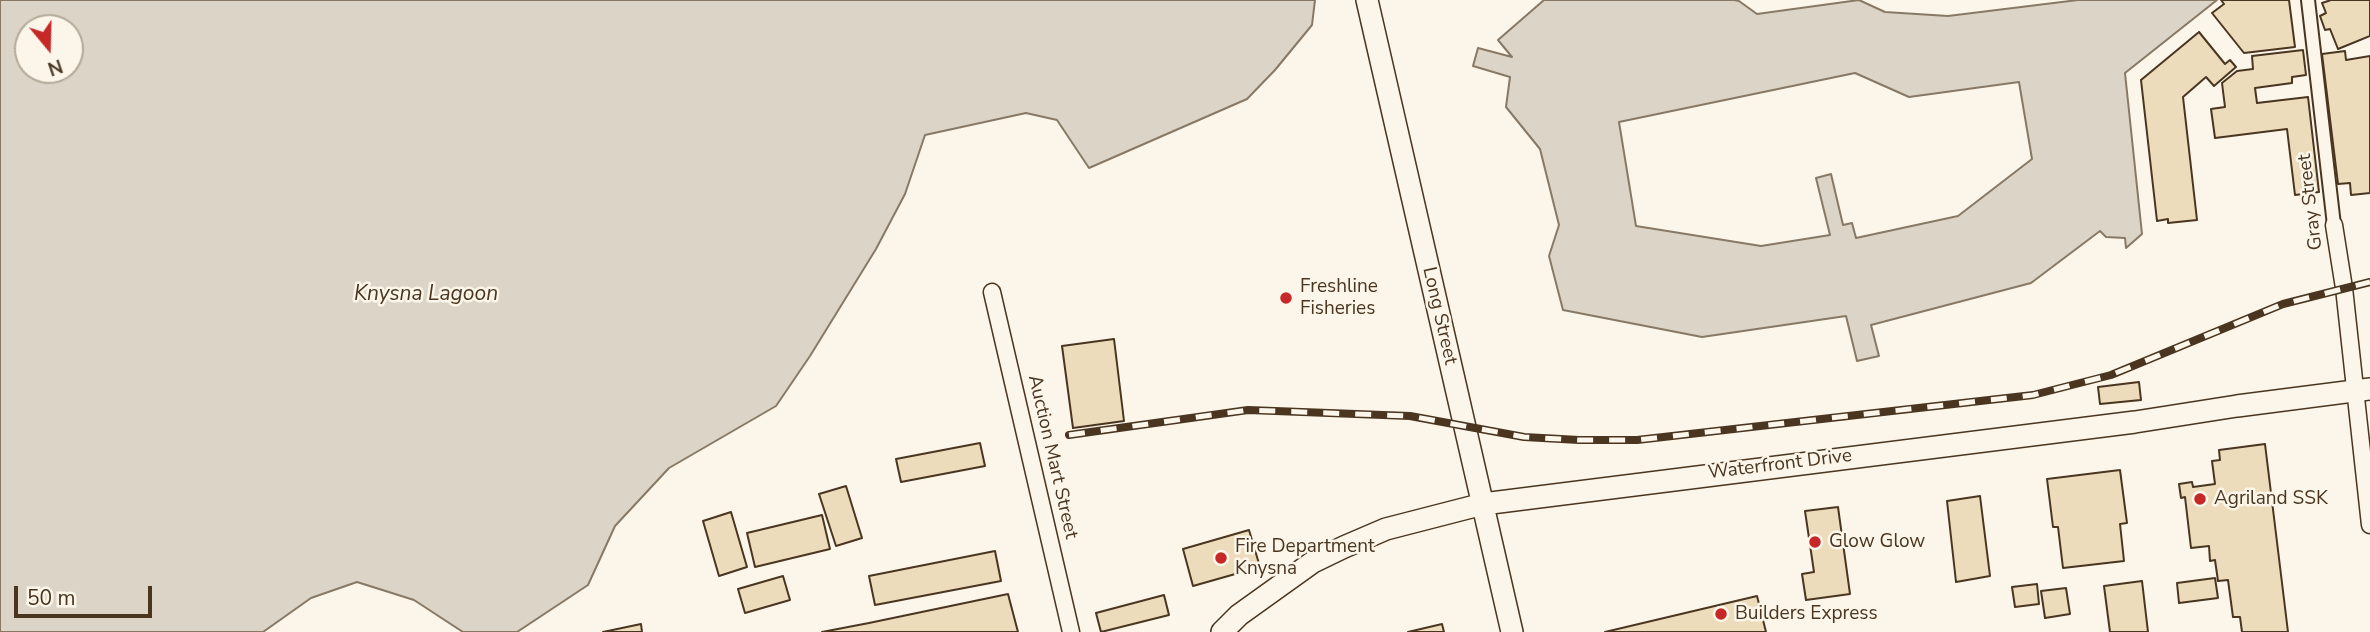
<!DOCTYPE html>
<style>
body{margin:0}
#map{position:relative;width:2370px;height:632px;overflow:hidden;background:#fbf6e9;font-family:"Nunito Sans",sans-serif}
canvas{display:block}
.north{position:absolute;left:14px;top:14px;width:70px;height:70px;box-sizing:border-box;background:#fbf6e9;border:2px solid #b4a999;border-radius:50%;rotate:161deg;font-size:19px;font-weight:700;line-height:28px;text-align:center;color:#4a3520}
.north::after{content:'';display:block;margin:auto;width:24px;height:32px;background:#c62828;clip-path:polygon(50% 0,100% 100%,50% 72%,0 100%)}
.scale{position:absolute;left:14px;top:586px;width:138px;height:32px;box-sizing:border-box;border:4px solid #4a3520;border-top:0;padding-left:9px;font-size:21px;line-height:24px;white-space:nowrap;color:#4a3520;-webkit-text-stroke:5px #fbf6e9;paint-order:stroke}
</style>
<div id="map">
<canvas width="2370" height="632"></canvas>
<div class="north">N</div>
<div class="scale">50 m</div>
</div>
<script>
const context = document.querySelector('canvas').getContext('2d');
context.lineJoin = 'round';
function fill(path, color) { context.fillStyle = color; context.fill(path, 'evenodd'); }
const poly = rows => new Path2D(rows.map(r => 'M' + r).join(''));
function trace(path, color, width, dash) { context.strokeStyle = color; context.lineWidth = width; context.lineCap = dash ? 'butt' : 'round'; context.setLineDash(dash || []); context.stroke(path); }
function write(font, color, halo, rows, align = 'center') {
  context.font = font + ' "Nunito Sans",sans-serif'; context.lineWidth = 5; context.setLineDash([]); context.textBaseline = 'middle'; context.strokeStyle = halo; context.fillStyle = color; for (const [text, x, y, turn = 0] of rows) {
    context.save(); context.translate(x, y); context.rotate((+turn || 0) * Math.PI / 180); context.textAlign = isNaN(turn) ? turn : align; if (halo) context.strokeText(text, 0, 0); context.fillText(text, 0, 0); context.restore();
  }
}
const water = poly([
 [0,0,1315,0,1312,25,1275,70,1247,99,1089,168,1057,120,1026,113,925,135,905,194,876,249,810,356,776,406,669,468,615,526,588,585,517,632,463,632,414,600,357,582,311,598,263,632,0,632,0,0],
 [70,28,70,70,28,70,28,28,70,28],
 [1544,0,1734,0,1739,1,1757,14,1859,0,1885,12,1948,16,2078,0,2217,0,2125,73,2142,234,2126,248,2125,238,2106,237,2100,231,2031,283,1871,325,1879,356,1857,361,1846,316,1702,337,1563,310,1549,256,1559,225,1540,149,1506,107,1510,77,1473,66,1478,48,1512,57,1498,40,1544,0],
 [1855,73,1909,97,2019,82,2032,159,1958,216,1856,238,1852,223,1843,225,1831,174,1816,178,1830,235,1761,246,1636,226,1619,122,1855,73]
]);
fill(water, '#dcd4c6');
trace(water, '#887966', 2);
const building = poly([
 [2221,0,2289,0,2295,47,2244,53,2212,13,2224,4,2221,0],
 [2331,0,2370,0,2370,36,2338,49,2330,29,2325,30,2320,16,2326,13,2322,3,2331,0],
 [2199,32,2225,64,2230,60,2236,67,2214,86,2206,77,2183,97,2197,220,2168,223,2168,219,2157,221,2141,80,2199,32],
 [2303,50,2306,75,2292,77,2292,83,2255,88,2257,103,2308,97,2319,192,2295,195,2287,129,2215,138,2211,109,2225,107,2222,83,2237,71,2253,69,2252,56,2303,50],
 [2345,51,2346,60,2370,56,2370,193,2351,195,2350,183,2338,184,2322,54,2345,51],
 [1114,339,1124,421,1073,428,1062,346,1114,339],
 [2139,382,2141,400,2100,404,2098,387,2139,382],
 [980,443,985,466,901,482,896,459,980,443],
 [2265,444,2288,632,2242,632,2240,617,2233,617,2228,580,2218,581,2215,560,2210,561,2209,546,2191,548,2185,497,2181,498,2179,484,2192,482,2193,487,2215,484,2212,461,2220,460,2219,450,2265,444],
 [2120,470,2127,523,2120,524,2124,561,2063,568,2058,527,2053,527,2047,479,2120,470],
 [846,486,862,538,836,546,819,494,846,486],
 [1980,496,1990,576,1956,582,1947,501,1980,496],
 [1838,507,1850,594,1806,600,1802,574,1814,572,1805,511,1838,507],
 [731,512,747,567,719,576,703,521,731,512],
 [822,515,830,549,755,567,747,533,822,515],
 [1249,530,1260,567,1193,586,1183,549,1249,530],
 [995,551,1001,581,875,605,869,576,995,551],
 [783,576,790,600,745,613,738,589,783,576],
 [2215,578,2218,598,2179,603,2177,583,2215,578],
 [2142,581,2148,632,2110,632,2104,586,2142,581],
 [2037,584,2039,604,2015,607,2012,587,2037,584],
 [2066,588,2070,614,2045,618,2041,591,2066,588],
 [1008,594,1018,632,822,632,869,623,1008,594],
 [1164,595,1169,615,1101,632,1096,613,1164,595],
 [1757,596,1766,632,1605,632,1757,596],
 [641,624,642,632,603,632,641,624],
 [1442,624,1444,632,1408,632,1442,624]
]);
fill(building, '#ecdcbc');
trace(building, '#4a3520', 2);
const pedestrian = poly([
 [2308,0,2334,225]
]);
const minor = poly([
 [2334,225,2344,288,2370,525],
 [992,292,1071,632]
]);
const tertiary = poly([
 [1367,0,1512,632],
 [1222,632,1239,615,1313,562,1344,547,1386,529,1483,504,2135,422,2237,406,2370,389]
]);
trace(pedestrian, '#4a3520', 16);
trace(minor, '#4a3520', 19);
trace(tertiary, '#4a3520', 24);
trace(pedestrian, '#fbf6e9', 12);
trace(minor, '#fbf6e9', 16);
trace(tertiary, '#fbf6e9', 21);
const rail = poly([
 [1069,435,1248,410,1410,416,1524,437,1579,440,1637,440,2033,395,2111,375,2283,304,2370,282]
]);
trace(rail, '#4a3520', 8);
trace(rail, '#fbf6e9', 5, [16]);
for (const [x, y, r, color] of [
 [1286,298,7,"#c62828"],
 [2200,499,7,"#c62828"],
 [1815,542,7,"#c62828"],
 [1221,558,7,"#c62828"],
 [1721,614,7,"#c62828"]
]) { const dot = new Path2D(); dot.arc(x, y, r, 0, 2 * Math.PI); context.fillStyle = color; context.fill(dot); trace(dot, '#fbf6e9', 2.5); }
write('19px', '#4a3520', '#fbf6e9', [
 ["Gray Street",2311,202,-97],
 ["Long Street",1439,316,77],
 ["Auction Mart Street",1052,457,77],
 ["Waterfront Drive",1780,465,-7]
]);
write('19px', '#4a3520', '#fbf6e9', [
 ["Freshline",1300,287],
 ["Fisheries",1300,309],
 ["Agriland SSK",2214,499],
 ["Glow Glow",1829,542],
 ["Fire Department",1235,547],
 ["Knysna",1235,569],
 ["Builders Express",1735,614]
], 'left');
write('italic 21px', '#4a3520', '#fbf6e9', [
 ["Knysna Lagoon",426,295]
]);
</script>
